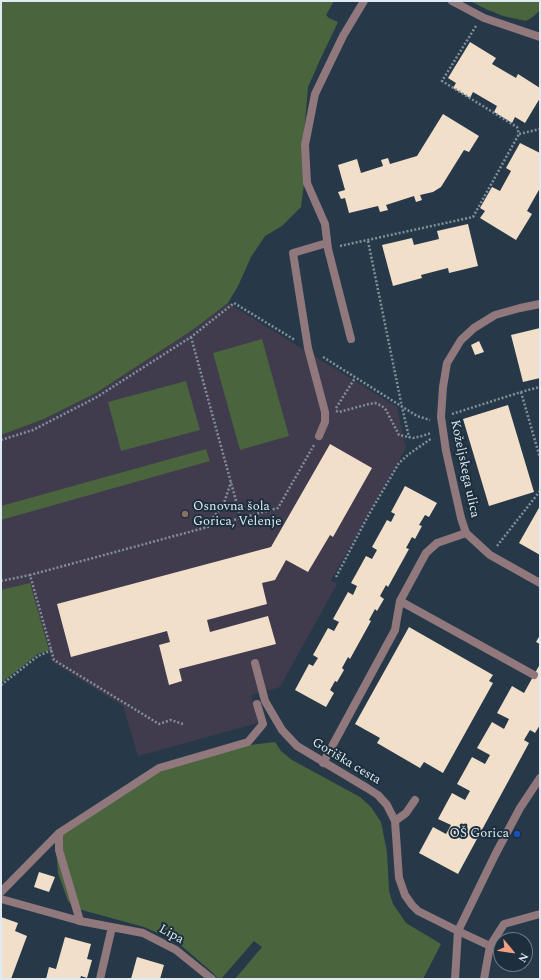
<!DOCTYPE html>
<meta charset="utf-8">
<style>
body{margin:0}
#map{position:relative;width:541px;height:980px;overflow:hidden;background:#273948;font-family:Spectral,serif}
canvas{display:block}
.frame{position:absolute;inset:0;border:2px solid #dfeaf3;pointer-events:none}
.north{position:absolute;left:493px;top:932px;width:40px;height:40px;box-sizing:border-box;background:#1d2f3d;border:1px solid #6b7a86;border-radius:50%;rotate:119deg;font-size:11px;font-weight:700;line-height:16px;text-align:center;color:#dfeaf3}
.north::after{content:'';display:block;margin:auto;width:14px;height:18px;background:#f39f82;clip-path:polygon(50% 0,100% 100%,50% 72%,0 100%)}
</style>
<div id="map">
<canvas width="541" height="980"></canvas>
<div class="frame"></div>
<div class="north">N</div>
</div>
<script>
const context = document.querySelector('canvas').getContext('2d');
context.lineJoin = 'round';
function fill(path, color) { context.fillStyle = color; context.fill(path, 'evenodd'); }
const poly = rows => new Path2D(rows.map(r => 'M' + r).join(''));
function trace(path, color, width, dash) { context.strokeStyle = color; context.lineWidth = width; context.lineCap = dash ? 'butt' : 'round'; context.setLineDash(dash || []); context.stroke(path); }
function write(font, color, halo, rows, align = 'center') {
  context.font = font + ' Spectral,serif'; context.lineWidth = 4; context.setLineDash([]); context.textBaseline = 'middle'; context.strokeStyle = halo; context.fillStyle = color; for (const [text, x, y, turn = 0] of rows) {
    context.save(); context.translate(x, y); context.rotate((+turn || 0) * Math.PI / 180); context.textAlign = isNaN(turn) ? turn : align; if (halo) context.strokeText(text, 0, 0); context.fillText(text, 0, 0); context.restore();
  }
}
fill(poly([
 [228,303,397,407,406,448,331,580,337,584,280,687,251,695,258,723,138,756,123,706,51,661,49,650,1,590,1,435,44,419,96,393,191,331]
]), '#403b4d');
fill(poly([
 [1,1,334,1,326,15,329,18,338,22,320,60,308,87,304,135,305,177,301,207,282,226,265,236,251,257,238,286,228,303,191,331,96,393,44,419,1,435],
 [470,1,540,1,540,10,534,16,526,21,503,16,486,9],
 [262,339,289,436,240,450,213,353],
 [186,381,200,430,121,451,108,402],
 [206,449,210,461,1,520,1,506],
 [30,583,49,650,38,654,1,683,1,590],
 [275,742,281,751,292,760,360,797,371,807,381,822,387,852,389,891,393,904,406,923,441,944,423,979,235,979,262,947,254,941,221,979,218,979,213,973,176,941,144,927,82,910,72,905,68,901,58,873,56,850,60,831,150,776,180,764,250,745]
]), '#4a643e');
fill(poly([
 [470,42,496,58,492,64,516,78,518,74,540,88,540,98,525,123,515,117,512,123,494,112,497,106,473,92,470,98,453,88,456,83,448,78],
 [443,114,479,136,469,152,464,150,441,187,433,192,420,195,422,200,416,202,414,196,386,205,388,210,380,212,378,206,349,213,345,198,341,199,338,192,345,190,338,165,357,159,361,173,383,166,381,160,388,158,390,164,417,156],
 [520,143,540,153,540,188,527,211,532,214,516,240,480,218,485,211,480,208,492,187,500,191,511,171,506,168],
 [468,224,478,266,449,273,448,268,421,275,422,278,393,286,382,245,412,238,414,245,439,239,437,231],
 [540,328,540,378,523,382,511,335],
 [479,341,484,352,475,355,471,345],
 [508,405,534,492,489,506,463,419],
 [330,444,372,468,333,537,330,535,308,572,286,560,275,580,262,583,267,604,207,620,210,632,268,616,276,644,179,669,182,681,169,685,159,645,170,642,167,631,71,657,57,604,271,547],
 [405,486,437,503,429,517,425,515,419,525,422,526,415,539,412,537,406,548,409,549,388,587,386,585,380,596,384,599,377,611,375,609,369,620,371,621,350,659,348,657,342,668,344,670,337,682,335,681,330,690,334,693,326,707,295,690,309,664,313,666,318,658,313,655,328,628,334,631,339,622,333,619,348,592,353,595,357,586,351,583,366,556,372,559,377,550,372,547,387,520,391,522,395,514,391,512],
 [540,506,540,555,519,543],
 [409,627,493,675,489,681,493,683,443,773,424,762,420,768,377,743,380,738,355,724],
 [540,635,540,644,536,642],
 [540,664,540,725,535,733,530,730,524,740,529,743,458,874,419,853,433,827,446,834,451,825,438,819,452,793,465,800,470,791,457,784,472,757,485,764,490,755,477,748,492,722,504,729,509,719,497,713,512,686,524,693],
 [39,872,55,877,49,892,34,887],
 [1,917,18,923,15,931,27,936,11,979,1,979],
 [65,937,91,944,87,959,92,960,87,978,81,976,80,979,46,979,49,967,56,969],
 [137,957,164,965,160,979,131,979]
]), '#f1dfc9');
trace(poly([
 [476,26,442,81,517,127,519,134,540,129],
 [368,241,402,407,409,437,413,438,422,436,431,433],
 [340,246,473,217,519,134],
 [191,337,241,519],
 [323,357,417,416,430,420],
 [521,392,540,458],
 [336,408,355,378],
 [336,411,339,412,369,404,375,403,382,406,386,410,399,435,409,437],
 [452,414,521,392,540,387],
 [1,440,33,430,97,397,191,337,234,303,295,340],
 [205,527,223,506,231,482],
 [497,546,540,491],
 [336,577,368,516,399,463,409,454,432,438],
 [1,581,30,575],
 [1,685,38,656,52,650],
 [183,724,171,720,159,724,54,660,30,575,278,508,314,445]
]), '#808f9b', 2.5, [2, 2]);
trace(poly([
 [319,436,325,422,325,412,308,348,293,253,327,243],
 [400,601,534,675],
 [255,663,265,701,282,730,297,746,367,788,378,795,387,805,395,821,399,878,405,895,412,905,418,911,458,931],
 [323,763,395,630,400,601,426,553,437,543,466,533],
 [395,821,406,813,415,800]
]), '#90787c', 8);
trace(poly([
 [1,892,59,833],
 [80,921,59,850,59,833,159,768,248,742,263,724,257,704]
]), '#90787c', 8);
trace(poly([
 [452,1,484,18,540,37],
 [540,304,520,308,495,315,474,328,461,340,447,363,443,387,441,417,446,451,461,518,466,533,490,555,540,583],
 [351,339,328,249,325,224,307,183,305,145,315,94,343,36,364,1],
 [1,899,80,921,143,933,176,950,212,979],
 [458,931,490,946,484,979],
 [490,946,504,924,540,914],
 [100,979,112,927]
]), '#90787c', 8);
trace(poly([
 [455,979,458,931,495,855,520,808,540,778]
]), '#90787c', 8);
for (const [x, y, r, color] of [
 [185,514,4,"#8d6e63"],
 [517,834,4,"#1a4fb4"]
]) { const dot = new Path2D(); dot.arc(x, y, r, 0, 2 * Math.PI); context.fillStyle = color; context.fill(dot); trace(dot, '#1d2f3d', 1.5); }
write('13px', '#dfeaf3', '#1d2f3d', [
 ["Koželjskega ulica",464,469,78],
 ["Goriška cesta",346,762,31],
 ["Lipa",171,935,29]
]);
write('13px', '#dfeaf3', '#1d2f3d', [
 ["Osnovna šola",193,507],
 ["Gorica, Velenje",193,522],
 ["OŠ Gorica",509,834,"right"]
], 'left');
</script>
